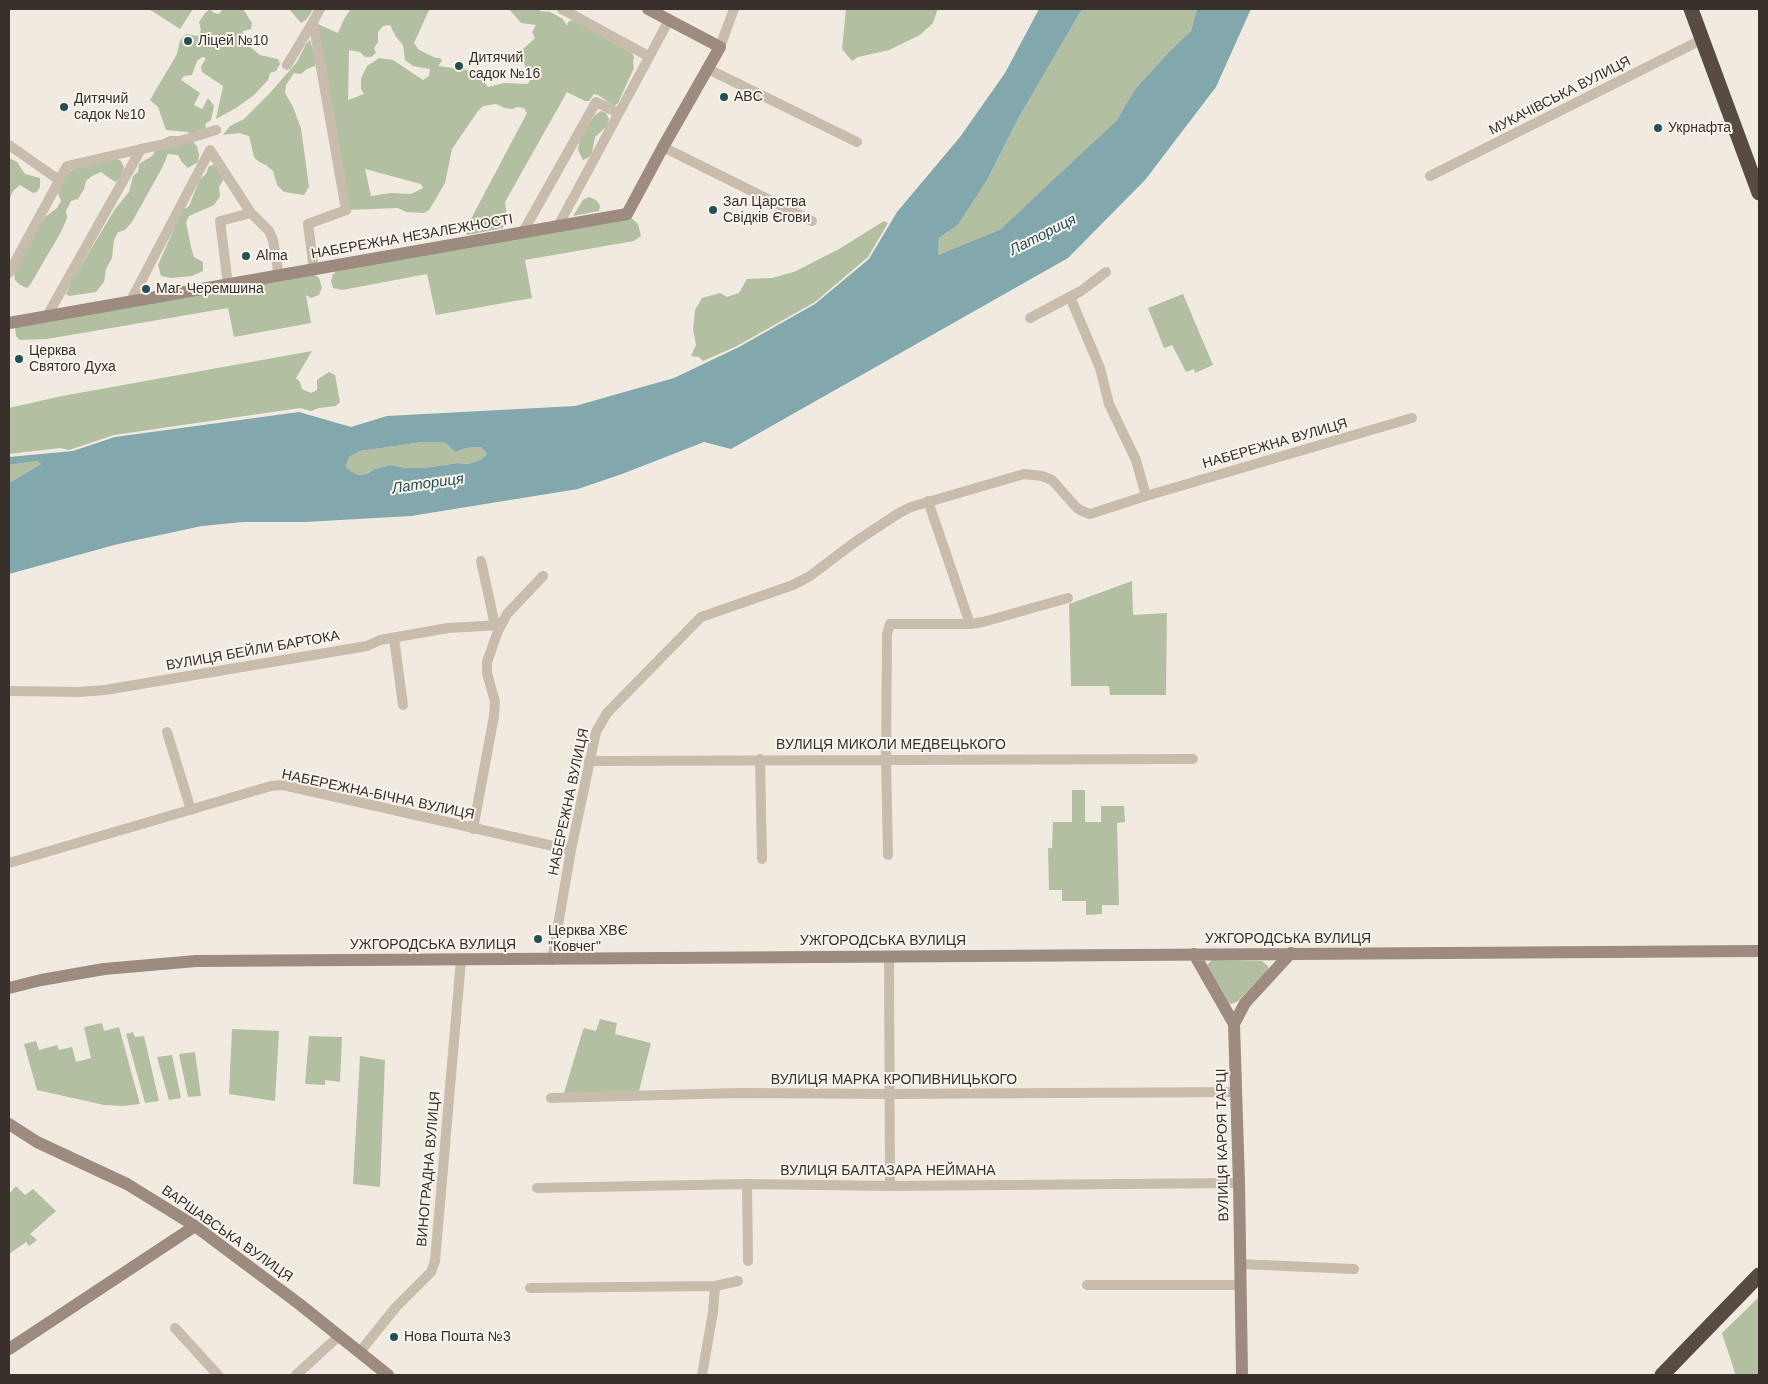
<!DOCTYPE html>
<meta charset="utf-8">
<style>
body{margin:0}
#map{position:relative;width:1768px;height:1384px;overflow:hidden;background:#f1eae0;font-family:Helvetica,sans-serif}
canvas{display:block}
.frame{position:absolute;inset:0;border:10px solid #37302b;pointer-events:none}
</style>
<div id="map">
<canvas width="1768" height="1384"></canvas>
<div class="frame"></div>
</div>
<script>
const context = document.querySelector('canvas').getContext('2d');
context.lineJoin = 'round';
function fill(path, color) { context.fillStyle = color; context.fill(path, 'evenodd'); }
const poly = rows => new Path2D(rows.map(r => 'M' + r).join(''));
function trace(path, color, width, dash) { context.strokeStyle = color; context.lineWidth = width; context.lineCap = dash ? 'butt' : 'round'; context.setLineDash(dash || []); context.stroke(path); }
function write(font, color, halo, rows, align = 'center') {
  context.font = font + ' Helvetica,sans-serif'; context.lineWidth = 4; context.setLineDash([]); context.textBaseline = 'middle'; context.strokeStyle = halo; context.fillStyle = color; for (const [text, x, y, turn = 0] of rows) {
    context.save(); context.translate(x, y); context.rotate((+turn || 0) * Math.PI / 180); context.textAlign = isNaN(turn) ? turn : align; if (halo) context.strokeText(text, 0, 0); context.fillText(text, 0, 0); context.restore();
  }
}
fill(poly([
 [149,9,193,9,180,29],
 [210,9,214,13,219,14,223,9,243,9,252,23,251,29,243,31,242,36,248,45,260,55,278,59,280,64,276,71,270,73,268,80,254,95,236,108,216,119,223,86,202,72,201,67,206,58,202,57,197,61,192,75,184,76,181,80,200,93,194,105,202,109,208,98,214,106,211,120,205,124,208,136,204,139,199,140,188,132,166,130,158,107,150,100,177,54,180,40,186,34,198,36,201,30,199,22,205,13],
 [289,9,312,9,311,13,306,20,301,23],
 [351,9,431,9,429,10,414,43,419,50,436,58,440,58,442,61,438,66,467,70,477,75,488,87,504,83,528,84,532,76,527,72,522,57,522,50,535,38,532,32,536,25,521,23,509,9,539,9,540,11,550,12,563,19,567,26,568,22,573,20,632,53,634,57,633,62,634,68,618,103,614,106,598,95,594,94,589,101,585,101,567,92,505,202,507,216,503,228,468,235,464,232,527,113,524,108,517,107,512,109,505,108,496,104,483,106,478,111,452,149,445,183,429,210,424,213,406,212,398,208,346,210,313,22,338,33,344,19],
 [390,25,396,37,403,45,405,60,413,66,430,69,429,76,423,80,393,60,379,58,367,66,361,78,361,89,364,94,348,100,349,50,360,52,365,57,371,57,376,53,374,48,378,42,378,32,383,26],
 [365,169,421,184,423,188,411,194,391,193,371,196],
 [846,9,937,9,937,11,933,23,920,35,889,50,858,57,852,61,842,49],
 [1082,9,1197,9,1191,31,1170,51,1135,89,1117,120,1000,231,938,255,939,238,958,225,987,180,1019,117],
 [310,40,315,57,315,66,307,69,301,74,294,73,286,85,285,93,293,107,301,128,309,187,304,195,284,192,277,185,273,171,266,165,259,162,254,157,249,136,239,133,223,135,230,126,244,119,269,94,297,62,306,44],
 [601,111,606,113,609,119,607,126,595,137,592,153,588,158,583,160,578,150,580,137,595,115],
 [170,136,181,136,193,142,197,146,199,155,198,162,188,168,181,161,178,155,168,154,162,168,132,222,125,230,118,232,114,240,112,258,106,269,104,282,96,292,69,296,66,294,73,279,115,209,129,192,133,176,138,172,139,164,152,156,163,139],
 [9,158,17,162,25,174,40,178,40,187,37,192,33,193,20,185,13,191,9,200],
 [117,159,121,161,124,168,119,179,115,182,101,172,92,176,86,181,84,189,78,199,71,201,66,211,67,218,61,232,30,285,27,288,20,285,15,280,14,272,45,217,57,208,61,201,58,193,62,183,70,171,76,168],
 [214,165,224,179,219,187,220,196,214,205,189,216,186,222,191,247,194,257,203,262,203,271,192,276,171,278,161,276,158,265,182,211,189,206,200,179,206,174,209,166],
 [589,197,596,200,600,205,599,211,573,216,583,200],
 [627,214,638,224,641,236,634,241,525,260,532,298,436,315,427,274,342,290,333,288,331,281,333,274,344,265],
 [884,221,888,223,868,257,815,302,737,346,703,361,699,357,691,356,696,345,693,330,695,310,702,298,720,293,727,297,739,293,747,279,772,278,794,272,839,249],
 [310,271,319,278,322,288,319,295,311,298,306,295,311,323,234,337,228,308,47,339,20,340,16,336,15,327],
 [1183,294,1213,365,1195,373,1194,369,1186,372,1172,345,1164,348,1148,308],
 [312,351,296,378,300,382,302,389,311,393,317,390,317,380,329,372,335,375,340,402,336,406,319,408,311,411,300,408,114,435,69,450,60,448,9,454,9,408,62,396],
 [423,442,441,442,447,444,455,452,466,448,481,447,487,454,480,460,472,463,465,464,457,463,423,468,406,468,390,465,375,469,367,474,357,475,349,470,346,466,349,457,360,451],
 [37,461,41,464,9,483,9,465],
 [1132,581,1133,615,1167,613,1166,695,1110,695,1109,686,1071,686,1069,604],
 [1072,790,1085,790,1085,822,1101,822,1101,806,1124,806,1125,822,1117,823,1119,905,1102,905,1102,914,1086,915,1086,901,1062,901,1062,890,1049,890,1048,848,1052,848,1053,822,1072,822],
 [1212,960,1262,961,1268,966,1268,970,1237,1002,1231,1004,1229,1003,1207,965],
 [600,1019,617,1023,615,1034,651,1043,639,1091,564,1093,583,1030,584,1028,596,1031],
 [102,1023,104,1031,119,1027,140,1104,123,1106,104,1105,37,1090,24,1044,36,1041,39,1050,57,1045,59,1050,72,1047,76,1062,91,1058,84,1027],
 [232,1029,279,1031,275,1101,229,1094],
 [133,1032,135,1037,144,1036,159,1101,145,1103,126,1034],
 [309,1036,342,1037,340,1082,325,1080,325,1085,305,1084],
 [195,1052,201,1096,188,1097,179,1054],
 [172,1055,181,1098,169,1100,157,1057],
 [360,1056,385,1060,380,1187,353,1184],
 [16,1186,25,1195,33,1189,56,1211,30,1234,37,1240,29,1246,26,1242,9,1254,9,1194],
 [1759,1297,1759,1375,1734,1375,1735,1373,1722,1333]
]), '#b3bfa1');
fill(poly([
 [1039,9,1082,9,1019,117,987,180,958,225,939,238,938,255,1000,230,1117,120,1135,89,1170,51,1191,31,1197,9,1251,9,1216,87,1145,180,1068,258,731,449,704,442,622,474,578,489,411,516,305,522,243,522,202,526,118,544,9,574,9,483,41,464,37,461,9,465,9,457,73,451,115,437,299,412,351,427,387,416,575,406,674,378,739,347,815,304,869,259,897,212,960,137,1005,73],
 [423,442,441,442,447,444,455,452,466,448,481,447,487,454,480,460,472,463,465,464,458,463,423,468,406,468,390,465,375,469,367,474,358,475,349,470,346,466,349,457,360,451]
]), '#82a7ac');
trace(poly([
 [562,9,648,56],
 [720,47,734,9],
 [287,65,313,22],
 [708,69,857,142],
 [9,145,59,180],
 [663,147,812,221],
 [1430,176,1703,39],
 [558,226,669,20],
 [523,232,596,102,618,113],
 [314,270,308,224,346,210,313,22,320,9],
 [9,273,67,166,141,149],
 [228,285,220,221,251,213],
 [1070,297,1100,368,1109,404,1136,460,1146,496],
 [130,302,210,150,251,213,269,231,273,240,279,276],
 [47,316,141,149,180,141,216,130],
 [1030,318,1081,291,1106,272],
 [928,501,970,624,983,622,1068,598],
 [481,561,495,625],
 [394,638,403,705],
 [9,691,80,692,105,690,367,646,380,640,448,628,501,625],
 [167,732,191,810],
 [760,759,762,859],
 [589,761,1193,759],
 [473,829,494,716,495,702,487,673,487,662,498,631,507,614,543,576],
 [888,855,886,759,887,634,890,624,970,624],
 [9,863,271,786,283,785,571,850],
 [889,956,890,1186],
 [552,960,571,850,596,732,607,713,701,617,793,585,810,576,855,542,899,513,911,507,1024,474,1042,476,1052,480,1077,508,1082,511,1090,514,1146,496,1412,418],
 [551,1098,738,1093,889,1094,1237,1092],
 [747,1184,748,1261],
 [537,1188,747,1184,890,1186,1239,1183],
 [1240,1264,1354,1269],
 [1087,1285,1240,1285],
 [530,1288,715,1286,738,1281],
 [175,1328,218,1375],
 [359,1353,396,1307,431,1272,435,1261,461,960],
 [296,1375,339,1336],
 [702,1375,713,1312,715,1286]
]), '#c8bcad', 10);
trace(poly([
 [9,323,627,214,663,147,720,47,648,9],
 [1194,954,1234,1024,1239,1183,1242,1375],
 [9,988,41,980,104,969,196,961,1759,951],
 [1234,1024,1245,1003,1291,953],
 [9,1124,37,1142,127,1184,195,1226,298,1303,388,1375],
 [9,1349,195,1226]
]), '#9c8b7e', 12);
trace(poly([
 [1691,9,1759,193],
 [1662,1375,1759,1275]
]), '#584b43', 15);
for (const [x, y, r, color] of [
 [188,41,5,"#244f55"],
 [459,66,5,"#244f55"],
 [724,97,5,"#244f55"],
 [64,107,5,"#244f55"],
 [1658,128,5,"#244f55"],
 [713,210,5,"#244f55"],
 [246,256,5,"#244f55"],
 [146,289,5,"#244f55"],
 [19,359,5,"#244f55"],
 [538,939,5,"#244f55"],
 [394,1337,5,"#244f55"]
]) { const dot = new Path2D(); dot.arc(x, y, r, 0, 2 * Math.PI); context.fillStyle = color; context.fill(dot); trace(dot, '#f9f4ed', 2); }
write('14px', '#37302b', '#f9f4ed', [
 ["Ліцей №10",198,41],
 ["Дитячий",469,58],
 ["садок №16",469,74],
 ["ABC",734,97],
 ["Дитячий",74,99],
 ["садок №10",74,115],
 ["Укрнафта",1668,128],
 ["Зал Царства",723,202],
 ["Свідків Єгови",723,218],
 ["Alma",256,256],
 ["Маг. Черемшина",156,289],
 ["Церква",29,351],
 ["Святого Духа",29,367],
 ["Церква ХВЄ",548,931],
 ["\"Ковчег\"",548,947],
 ["Нова Пошта №3",404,1337]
], 'left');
write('14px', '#37302b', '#f9f4ed', [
 ["МУКАЧІВСЬКА ВУЛИЦЯ",1560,96,-27],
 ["НАБЕРЕЖНА НЕЗАЛЕЖНОСТІ",412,237,-10],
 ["НАБЕРЕЖНА ВУЛИЦЯ",1275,444,-16],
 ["ВУЛИЦЯ БЕЙЛИ БАРТОКА",253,651,-10],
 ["ВУЛИЦЯ МИКОЛИ МЕДВЕЦЬКОГО",891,745],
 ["НАБЕРЕЖНА-БІЧНА ВУЛИЦЯ",378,795,12],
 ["НАБЕРЕЖНА ВУЛИЦЯ",569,802,-78],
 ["УЖГОРОДСЬКА ВУЛИЦЯ",1288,939],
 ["УЖГОРОДСЬКА ВУЛИЦЯ",883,941],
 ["УЖГОРОДСЬКА ВУЛИЦЯ",433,945],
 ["ВУЛИЦЯ МАРКА КРОПИВНИЦЬКОГО",894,1080],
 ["ВУЛИЦЯ КАРОЯ ТАРЦІ",1223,1145,-91],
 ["ВИНОГРАДНА ВУЛИЦЯ",429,1169,-85],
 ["ВУЛИЦЯ БАЛТАЗАРА НЕЙМАНА",888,1171],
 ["ВАРШАВСЬКА ВУЛИЦЯ",227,1234,35]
]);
write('italic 15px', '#244f55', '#f9f4ed', [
 ["Латориця",1043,235,-27],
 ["Латориця",428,484,-8]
]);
</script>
